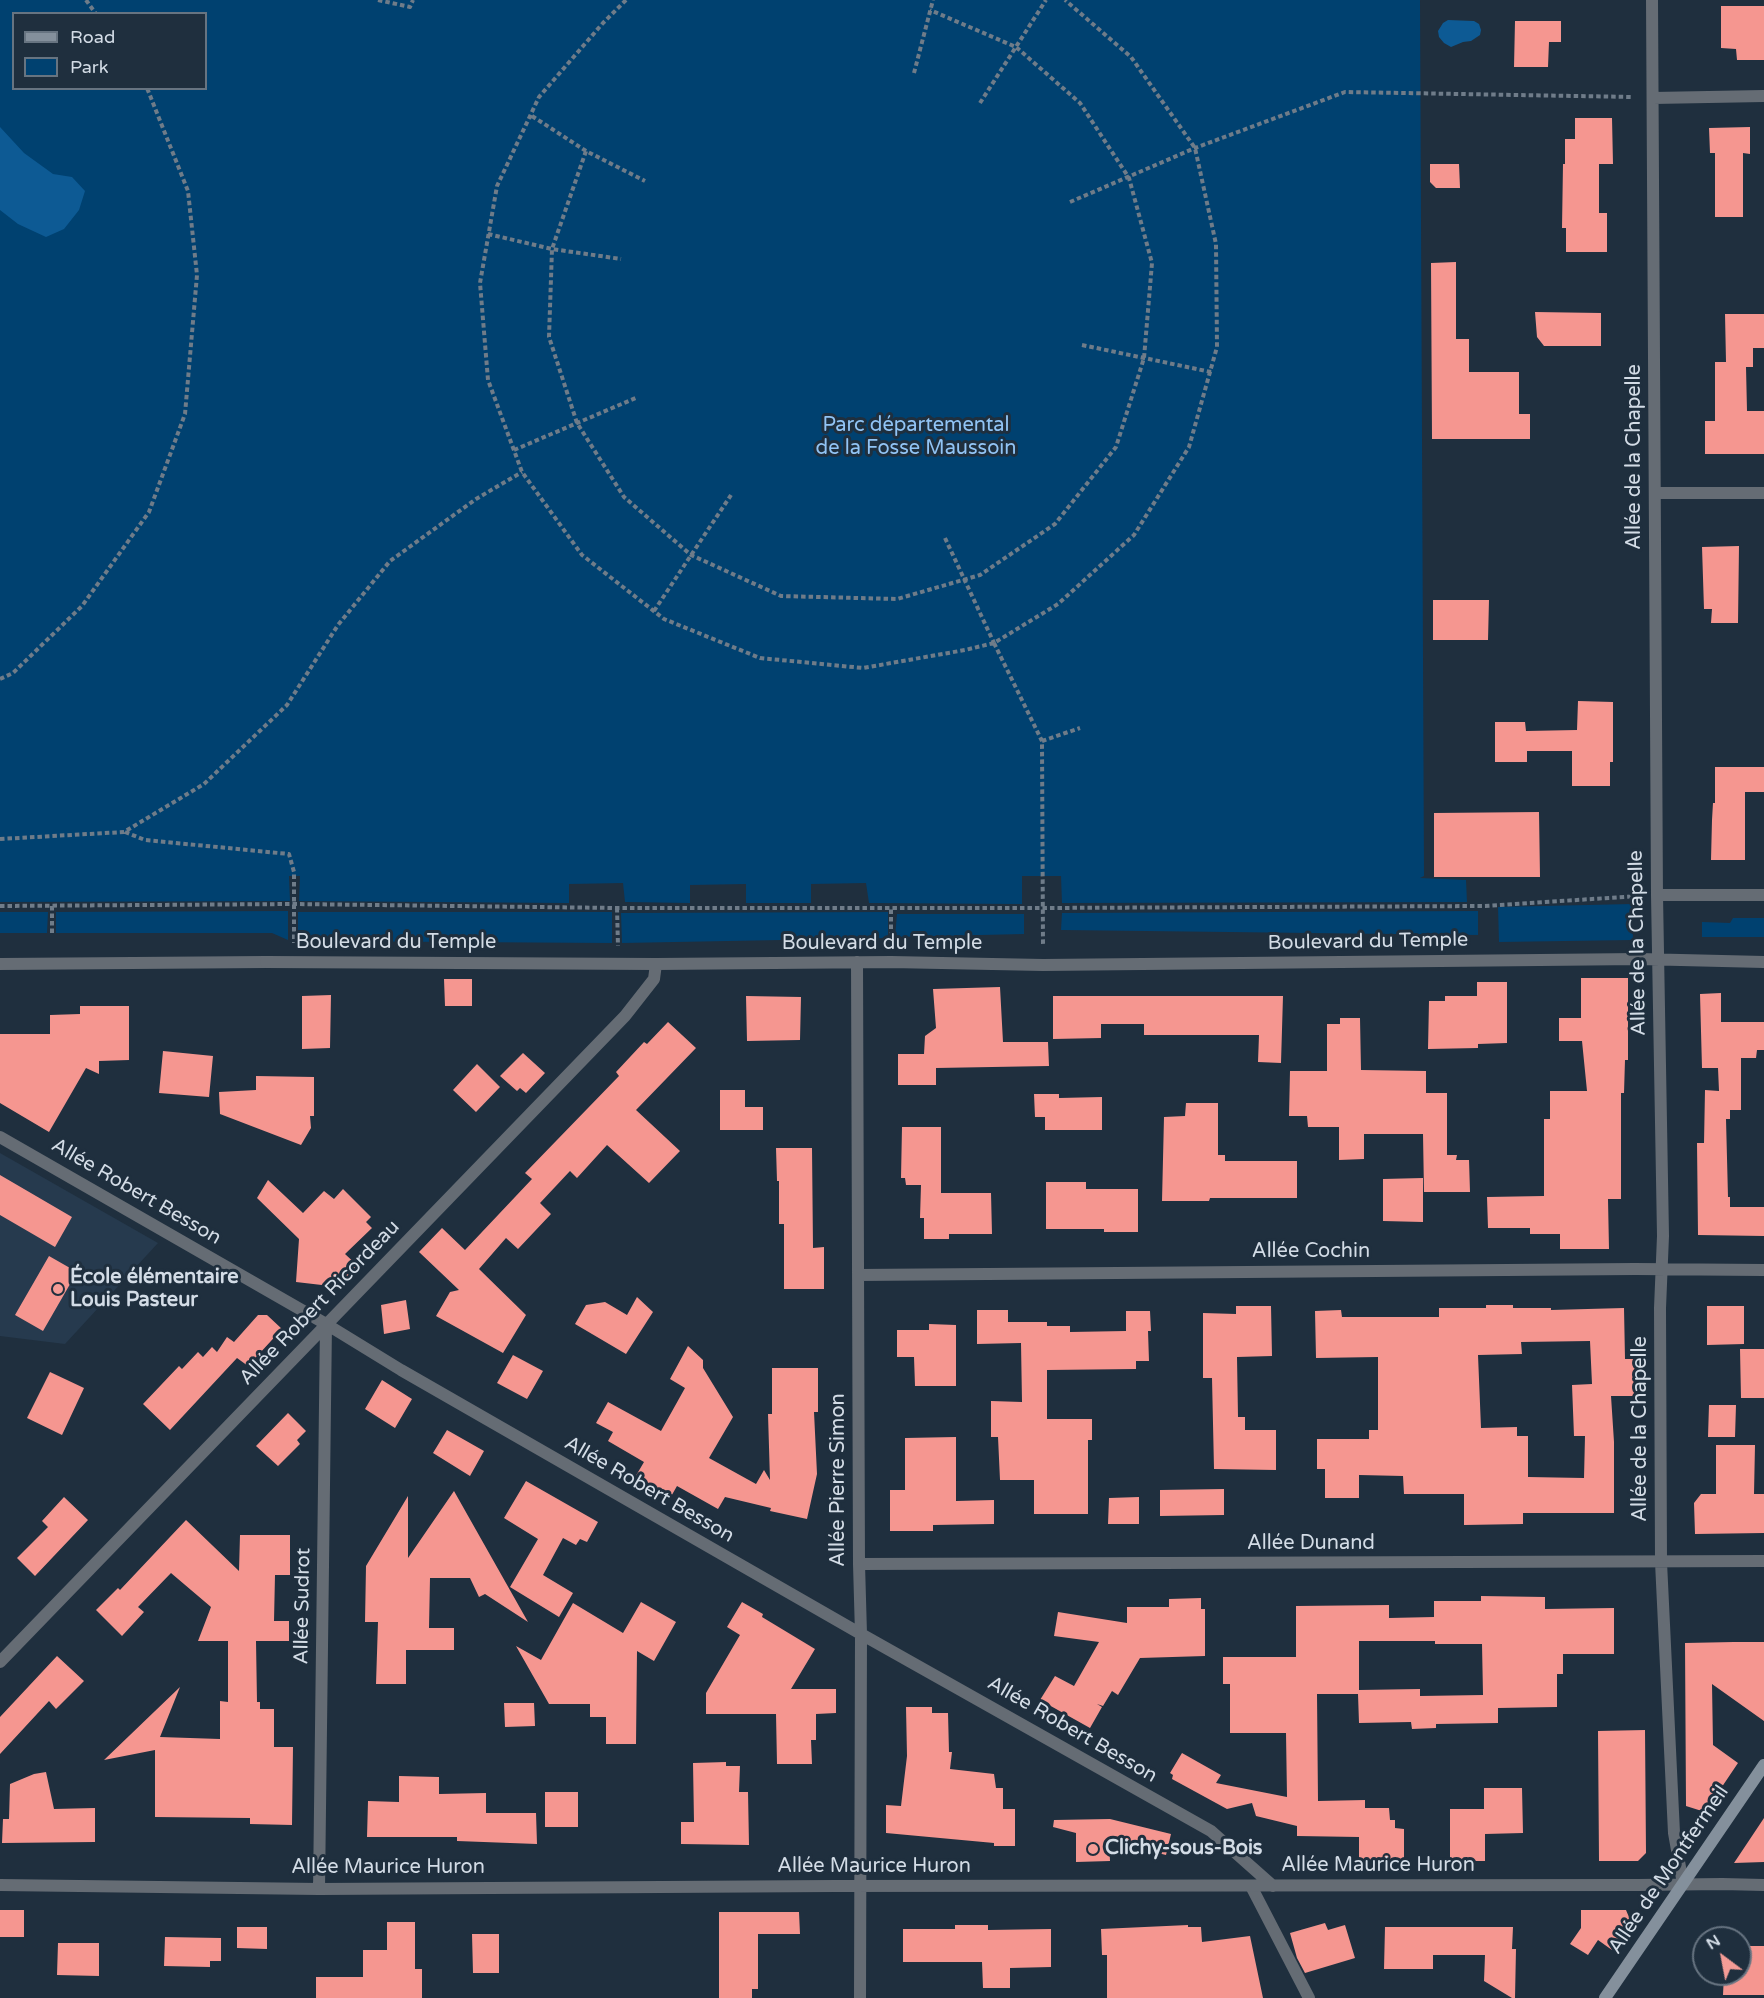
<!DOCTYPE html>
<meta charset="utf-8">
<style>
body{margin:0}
#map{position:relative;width:1764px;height:1998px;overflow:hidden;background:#1f2f3e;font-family:"Varela Round",sans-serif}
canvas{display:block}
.legend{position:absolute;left:12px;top:12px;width:195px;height:78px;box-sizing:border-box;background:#1f2f3e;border:2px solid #677481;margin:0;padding:8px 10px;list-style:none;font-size:18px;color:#d3dce6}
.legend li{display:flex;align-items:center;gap:12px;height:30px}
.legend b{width:30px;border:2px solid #677481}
.north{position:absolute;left:1692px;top:1926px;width:60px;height:60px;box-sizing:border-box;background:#1f2f3e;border:2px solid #677481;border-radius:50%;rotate:328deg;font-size:16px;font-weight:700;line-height:24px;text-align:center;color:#d3dce6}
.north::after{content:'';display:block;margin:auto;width:21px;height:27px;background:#f59c96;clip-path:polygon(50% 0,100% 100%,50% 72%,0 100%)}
</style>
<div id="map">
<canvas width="1764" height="1998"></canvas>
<ul class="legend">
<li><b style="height:8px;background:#84909c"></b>Road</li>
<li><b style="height:16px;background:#004170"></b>Park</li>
</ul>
<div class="north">N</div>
</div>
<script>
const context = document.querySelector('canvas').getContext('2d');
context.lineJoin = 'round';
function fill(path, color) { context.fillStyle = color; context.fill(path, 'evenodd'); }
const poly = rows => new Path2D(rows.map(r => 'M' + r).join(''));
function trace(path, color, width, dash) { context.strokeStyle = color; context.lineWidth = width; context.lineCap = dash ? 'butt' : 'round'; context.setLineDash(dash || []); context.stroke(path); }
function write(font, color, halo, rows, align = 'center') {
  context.font = font + ' "Varela Round",sans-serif'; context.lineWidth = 6; context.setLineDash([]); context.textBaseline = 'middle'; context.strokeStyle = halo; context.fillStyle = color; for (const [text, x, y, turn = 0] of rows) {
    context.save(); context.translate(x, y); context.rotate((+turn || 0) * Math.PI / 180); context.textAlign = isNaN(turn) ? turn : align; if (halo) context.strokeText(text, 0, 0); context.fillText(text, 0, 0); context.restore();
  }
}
fill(poly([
 [0,1153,158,1243,65,1344,0,1336]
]), '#263a4e');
fill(poly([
 [0,0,1420,0,1424,876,1420,878,1466,880,1467,902,1062,903,1061,876,1022,876,1022,904,869,903,866,883,811,884,811,903,746,903,746,884,690,885,690,903,625,902,623,883,569,884,569,903,299,901,300,876,289,876,290,901,0,902],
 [14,14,206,14,206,88,14,88],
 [1632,904,1633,940,1499,942,1498,907],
 [288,911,288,940,272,933,56,933,56,912],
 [1478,911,1478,935,1061,930,1062,913],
 [0,912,48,912,47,933,0,933],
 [298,912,612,912,612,943,298,941],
 [888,912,888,938,622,943,621,913],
 [897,914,1024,914,1024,934,895,937],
 [1733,918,1764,918,1764,937,1702,937,1702,922,1730,923]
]), '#004170');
fill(poly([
 [1448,20,1474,21,1479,24,1481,30,1480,35,1471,41,1463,42,1451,47,1444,43,1439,37,1438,31,1443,23],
 [0,127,24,153,53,174,72,177,85,191,79,210,64,229,46,237,18,224,0,210]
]), '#0d5a94');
fill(poly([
 [1721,6,1764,6,1764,60,1737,60,1736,49,1721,48],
 [1515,21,1561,21,1561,42,1549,42,1548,67,1514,67],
 [1575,118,1612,118,1613,164,1599,164,1599,213,1607,213,1607,252,1566,252,1566,228,1562,228,1563,164,1565,164,1565,139,1575,139],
 [1750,127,1750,154,1743,153,1743,217,1715,217,1715,153,1710,153,1709,128],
 [1430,164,1459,164,1460,188,1436,188,1430,182],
 [1456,262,1456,339,1469,339,1469,372,1519,372,1519,414,1530,414,1530,439,1432,439,1431,263],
 [1535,312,1601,313,1601,346,1544,346,1537,337],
 [1725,314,1764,314,1764,348,1753,348,1753,367,1746,367,1747,411,1764,411,1764,454,1705,454,1705,421,1715,421,1715,362,1726,362],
 [1739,546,1738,623,1711,623,1712,609,1704,609,1702,547],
 [1433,600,1489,600,1488,640,1433,640],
 [1578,701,1613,702,1613,762,1610,762,1610,786,1572,786,1572,751,1527,751,1527,762,1495,762,1495,722,1525,722,1526,731,1577,730],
 [1715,767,1764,767,1764,792,1745,792,1745,860,1711,860,1712,820,1713,803,1715,803],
 [1539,812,1540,877,1434,877,1434,813],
 [1581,978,1628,978,1628,1060,1625,1060,1624,1093,1621,1093,1621,1199,1608,1199,1609,1249,1560,1249,1560,1234,1530,1234,1530,1228,1488,1228,1487,1197,1544,1196,1544,1119,1550,1119,1550,1091,1587,1091,1582,1041,1559,1041,1559,1018,1581,1018],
 [444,979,472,979,472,1006,445,1006],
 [1477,982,1507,982,1507,1043,1478,1044,1478,1048,1428,1049,1429,1001,1445,1001,1445,996,1477,996],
 [1000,987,1003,1042,1048,1042,1049,1066,936,1068,936,1085,898,1085,898,1054,924,1054,925,1036,936,1028,933,989],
 [1721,993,1721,1022,1764,1022,1764,1050,1757,1050,1756,1058,1741,1058,1741,1110,1730,1110,1730,1119,1726,1119,1728,1197,1730,1197,1730,1207,1764,1207,1764,1236,1698,1235,1697,1143,1704,1143,1705,1090,1719,1091,1718,1068,1702,1068,1700,994],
 [331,995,330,1048,302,1049,302,996],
 [746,996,801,997,800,1040,747,1041],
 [1053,996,1283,996,1281,1063,1258,1062,1259,1035,1144,1035,1144,1024,1101,1024,1101,1038,1053,1039],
 [80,1006,129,1006,129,1060,99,1061,99,1074,86,1068,49,1132,0,1103,0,1034,50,1034,50,1015,80,1014],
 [1340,1018,1360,1018,1361,1070,1426,1071,1426,1093,1447,1093,1447,1155,1457,1155,1456,1160,1469,1160,1470,1192,1424,1192,1423,1134,1364,1134,1364,1159,1339,1160,1339,1127,1308,1127,1307,1116,1289,1116,1290,1071,1327,1071,1327,1024,1340,1024],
 [668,1022,696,1048,636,1110,680,1151,649,1183,607,1145,577,1178,570,1171,540,1203,551,1214,518,1249,506,1238,479,1269,526,1315,503,1353,436,1316,450,1292,459,1290,419,1252,442,1228,465,1250,532,1179,525,1173,619,1076,616,1072,644,1042,647,1044],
 [163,1051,213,1056,209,1097,159,1093],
 [523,1053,545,1073,526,1093,520,1088,517,1091,500,1076],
 [477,1064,500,1087,476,1112,453,1090],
 [256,1076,314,1077,314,1116,310,1116,311,1128,301,1145,220,1114,219,1092,256,1090],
 [720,1090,745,1090,745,1107,763,1107,763,1130,720,1130],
 [1034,1094,1059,1094,1059,1098,1102,1097,1102,1130,1045,1130,1045,1117,1035,1117],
 [1186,1103,1218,1103,1218,1155,1225,1155,1225,1161,1297,1161,1297,1198,1210,1198,1209,1201,1162,1201,1164,1117,1185,1116],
 [902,1127,941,1127,941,1193,991,1193,992,1234,949,1234,949,1239,924,1239,924,1218,920,1218,921,1185,906,1185,905,1178,901,1178],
 [776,1148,812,1148,813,1248,824,1247,824,1289,784,1289,784,1224,779,1224,779,1181,777,1181],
 [0,1175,72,1217,55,1247,0,1215],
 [1423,1178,1423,1222,1383,1221,1383,1179],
 [268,1180,303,1213,324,1191,334,1199,343,1189,371,1217,366,1222,372,1228,345,1254,359,1267,339,1287,296,1282,299,1239,257,1198],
 [1046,1182,1086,1182,1086,1189,1138,1189,1138,1232,1104,1232,1104,1229,1046,1229],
 [49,1256,77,1272,43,1331,15,1315],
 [637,1297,653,1312,626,1354,575,1324,586,1305,605,1302,627,1315],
 [406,1300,410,1329,384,1334,381,1305],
 [1486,1305,1513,1305,1513,1308,1551,1308,1551,1310,1624,1308,1625,1359,1637,1359,1638,1396,1611,1396,1614,1442,1614,1513,1523,1513,1523,1524,1464,1525,1464,1494,1404,1494,1403,1476,1359,1475,1359,1498,1325,1498,1325,1469,1317,1469,1317,1439,1369,1439,1369,1430,1378,1430,1378,1357,1316,1358,1315,1311,1341,1310,1342,1317,1439,1317,1439,1308,1486,1308],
 [1590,1341,1592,1384,1572,1385,1574,1436,1585,1436,1584,1478,1528,1477,1528,1436,1517,1436,1517,1427,1481,1428,1478,1355,1522,1354,1521,1342],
 [1236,1306,1271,1306,1272,1356,1237,1357,1238,1417,1245,1417,1245,1430,1276,1430,1276,1470,1214,1469,1212,1378,1203,1378,1203,1313,1236,1314],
 [1707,1306,1744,1306,1744,1344,1707,1345],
 [977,1310,1008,1310,1008,1322,1047,1322,1047,1326,1070,1326,1070,1332,1126,1331,1126,1311,1150,1311,1151,1331,1148,1331,1149,1361,1136,1361,1136,1369,1047,1370,1047,1419,1092,1419,1092,1440,1088,1440,1088,1514,1034,1514,1034,1480,1000,1480,998,1437,991,1437,991,1401,1022,1402,1021,1343,977,1344],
 [258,1315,267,1315,282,1329,248,1366,237,1358,170,1430,143,1404,179,1366,182,1369,198,1352,203,1357,212,1347,217,1352,227,1337,234,1342],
 [929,1324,956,1325,956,1386,915,1386,914,1357,897,1357,897,1330,929,1330],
 [688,1346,703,1360,703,1368,733,1417,709,1458,756,1484,764,1470,770,1480,768,1414,772,1414,772,1368,818,1368,818,1412,814,1412,817,1474,807,1519,770,1511,771,1508,725,1497,718,1509,677,1486,669,1500,634,1479,644,1462,608,1441,613,1432,596,1423,608,1402,661,1431,685,1388,670,1379],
 [1740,1349,1764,1349,1764,1398,1741,1398],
 [513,1355,543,1371,527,1399,497,1383],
 [50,1372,84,1388,62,1435,27,1418],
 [382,1380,412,1399,395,1428,365,1409],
 [1709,1405,1736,1405,1735,1437,1708,1437],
 [288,1413,306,1431,297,1440,300,1444,278,1466,256,1446],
 [447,1430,484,1451,470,1476,433,1453],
 [956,1437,956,1501,994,1500,994,1524,933,1525,933,1531,890,1531,890,1490,905,1490,905,1438],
 [1716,1445,1755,1445,1754,1494,1764,1494,1764,1533,1695,1534,1694,1503,1701,1494,1716,1494],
 [526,1481,598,1522,587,1542,580,1539,576,1545,563,1538,543,1575,573,1593,559,1617,510,1587,538,1539,504,1518],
 [1224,1489,1224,1515,1160,1516,1160,1490],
 [454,1491,528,1622,485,1594,479,1597,470,1578,430,1578,429,1628,454,1628,454,1650,406,1650,406,1684,376,1684,378,1622,365,1622,366,1566,408,1496,408,1558],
 [64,1497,88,1520,35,1576,17,1558,48,1527,42,1521],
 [1139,1497,1139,1524,1108,1524,1109,1498],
 [186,1520,239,1571,240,1535,290,1535,290,1575,275,1575,274,1621,289,1621,289,1641,256,1641,257,1702,260,1702,260,1709,274,1709,274,1747,293,1747,292,1825,250,1824,250,1818,155,1817,155,1750,104,1760,180,1687,160,1737,220,1739,220,1701,228,1702,228,1641,198,1641,211,1607,171,1573,138,1607,144,1612,122,1636,96,1610,118,1588,120,1590],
 [1481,1596,1545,1597,1545,1609,1614,1608,1614,1654,1563,1654,1563,1674,1557,1674,1557,1707,1498,1708,1498,1723,1436,1724,1436,1728,1412,1729,1411,1722,1359,1723,1358,1694,1317,1694,1318,1801,1365,1800,1365,1808,1389,1808,1390,1820,1395,1820,1395,1828,1404,1829,1404,1861,1359,1861,1359,1837,1297,1836,1297,1826,1256,1816,1252,1803,1227,1809,1172,1779,1173,1775,1170,1773,1182,1753,1221,1775,1216,1783,1287,1797,1286,1733,1230,1733,1230,1684,1223,1684,1223,1657,1296,1657,1296,1606,1389,1605,1389,1618,1434,1617,1434,1601,1481,1601],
 [1359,1641,1435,1641,1435,1644,1482,1644,1483,1695,1420,1696,1420,1689,1359,1690],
 [1201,1598,1201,1609,1205,1609,1205,1656,1140,1658,1118,1695,1112,1691,1103,1706,1097,1704,1102,1707,1090,1728,1040,1700,1055,1676,1074,1686,1099,1642,1054,1636,1058,1612,1127,1623,1127,1607,1169,1607,1169,1599],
 [641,1602,676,1622,654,1661,637,1651,636,1744,606,1744,606,1717,590,1717,590,1704,549,1704,516,1646,541,1660,573,1603,623,1633],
 [742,1602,763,1614,762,1617,815,1649,791,1689,836,1689,836,1713,816,1714,816,1740,811,1740,812,1764,777,1764,776,1714,706,1714,706,1693,740,1635,727,1627],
 [1734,1642,1764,1642,1764,1721,1712,1684,1713,1745,1738,1763,1705,1812,1686,1806,1685,1643],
 [57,1656,84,1681,56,1709,49,1701,0,1754,0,1717],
 [504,1703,534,1703,535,1726,505,1727],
 [906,1707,932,1707,932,1713,948,1713,949,1752,952,1752,950,1769,994,1774,996,1788,1003,1788,1003,1809,1015,1809,1015,1846,994,1846,994,1843,886,1833,886,1805,901,1806,907,1756],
 [1645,1730,1646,1853,1638,1861,1599,1861,1598,1731],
 [726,1762,726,1766,740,1766,739,1792,748,1792,749,1845,681,1844,681,1822,694,1822,693,1763],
 [46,1772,54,1809,95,1808,95,1842,2,1843,3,1819,9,1819,10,1784,34,1774],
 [399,1776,439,1777,439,1794,486,1793,486,1813,536,1813,537,1844,457,1841,457,1837,367,1837,368,1801,399,1802],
 [1484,1788,1522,1788,1523,1833,1485,1834,1485,1861,1450,1861,1450,1809,1484,1809],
 [545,1792,578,1792,578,1827,545,1827],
 [1764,1818,1764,1862,1734,1863],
 [1110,1819,1171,1834,1166,1855,1109,1841,1110,1861,1076,1862,1076,1833,1053,1827,1054,1820],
 [0,1910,24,1910,24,1937,0,1937],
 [1581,1910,1626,1910,1631,1922,1612,1950,1598,1940,1588,1955,1570,1944,1581,1928],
 [719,1912,799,1912,800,1934,758,1934,758,1989,752,1989,752,1998,719,1998],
 [387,1922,415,1922,415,1969,422,1969,422,1998,316,1998,316,1977,363,1977,363,1950,387,1950],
 [1325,1923,1328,1930,1345,1925,1355,1958,1305,1973,1297,1958,1290,1933],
 [955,1925,988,1925,988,1930,1051,1929,1051,1967,1010,1968,1010,1988,983,1988,982,1962,903,1962,903,1929,955,1929],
 [1188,1925,1188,1927,1201,1927,1202,1942,1250,1936,1263,1998,1107,1998,1107,1955,1102,1955,1101,1929],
 [237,1927,267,1927,267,1949,237,1948],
 [1385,1927,1513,1927,1512,1949,1516,1949,1515,1998,1512,1998,1484,1981,1485,1955,1433,1955,1433,1969,1384,1969],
 [472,1934,499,1934,499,1973,473,1973],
 [165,1937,221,1938,221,1961,210,1961,210,1967,164,1966],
 [58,1943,99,1943,99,1976,57,1975],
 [1740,1946,1764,1946,1764,1995,1723,1995,1724,1974,1740,1974]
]), '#f59690');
trace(poly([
 [86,0,96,14],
 [378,0,410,7,413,0],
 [626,0,603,23,539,97,497,186,480,283,488,380,522,472,582,555,664,619,760,658,863,668,965,650,994,643,1058,604,1134,535,1189,447,1217,347,1216,244,1195,148,1131,57,1065,0],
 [914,73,933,0],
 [980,103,1046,0],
 [532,116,586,151,645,181],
 [586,151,552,249,549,337,577,423,624,497,691,555,781,596,897,599,980,575,1055,524,1116,447,1144,358,1152,263,1129,178,1080,103,1016,47,930,10],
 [1070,202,1195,148,1345,92,1633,97],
 [488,234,552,249,621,259],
 [1082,345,1211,372],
 [514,450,638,397],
 [654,611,731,495],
 [994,643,1042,741,1043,946],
 [0,679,13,673,82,606,149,512,185,414,197,275,188,191,147,88],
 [1042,741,1080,728],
 [125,832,145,840,289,854,294,872,294,943],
 [0,839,124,832,204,784,287,705,338,625,390,561,476,499,522,472],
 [0,906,294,904,617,908,1043,908,1485,906,1638,896],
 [52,906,52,936],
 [617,908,618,946],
 [891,944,891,908]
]), '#6f7c89', 4, [4.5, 3]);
trace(poly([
 [0,964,266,962],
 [1251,1886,1309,1998]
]), '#656c74', 12);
trace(poly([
 [1652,0,1657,895,1663,1236,1660,1308,1661,1562,1674,1833,1683,1884],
 [1653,98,1764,96],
 [1655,493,1764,493],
 [1657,895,1764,895],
 [266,962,656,964,891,962,1043,965,1639,959,1764,962],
 [857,962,859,1564,861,1634,860,1998],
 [0,1137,326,1324,401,1370,861,1634,1211,1831,1273,1886],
 [858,1275,1635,1269,1764,1270],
 [859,1564,1764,1561],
 [0,1662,625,1016,654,979,656,964],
 [0,1885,319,1889,833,1886,1638,1885,1722,1884,1764,1885],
 [319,1889,326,1324]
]), '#656c74', 12);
trace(poly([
 [1605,1998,1764,1765]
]), '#84909c', 12);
trace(poly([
 [945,538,994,643]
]), '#6f7c89', 4, [4.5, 3]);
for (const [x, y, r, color] of [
 [58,1289,6,"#f59c96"],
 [1093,1849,6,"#f59c96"]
]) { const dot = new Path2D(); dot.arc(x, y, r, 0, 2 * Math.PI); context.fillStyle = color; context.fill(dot); trace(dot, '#1f2f3e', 2); }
write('20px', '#91c4f5', '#1f2f3e', [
 ["Parc départemental",916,426],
 ["de la Fosse Maussoin",916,449]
]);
write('20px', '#d3dce6', '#1f2f3e', [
 ["Allée de la Chapelle",1635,457,-90],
 ["Boulevard du Temple",1368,942,-1],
 ["Boulevard du Temple",396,943],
 ["Allée de la Chapelle",1638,943,-91],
 ["Boulevard du Temple",882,944],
 ["Allée Robert Besson",136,1192,30],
 ["Allée Cochin",1311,1252],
 ["Allée Robert Ricordeau",320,1303,-46],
 ["Allée de la Chapelle",1641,1429,-90],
 ["Allée Pierre Simon",839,1480,-90],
 ["Allée Robert Besson",649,1490,30],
 ["Allée Dunand",1311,1544],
 ["Allée Sudrot",303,1606,-89],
 ["Allée Robert Besson",1072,1730,30],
 ["Allée Maurice Huron",1378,1866],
 ["Allée Maurice Huron",874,1867],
 ["Allée Maurice Huron",388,1868],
 ["Allée de Montfermeil",1669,1870,-56]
]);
write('bold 20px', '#d3dce6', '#1f2f3e', [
 ["École élémentaire",70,1278],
 ["Louis Pasteur",70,1301],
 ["Clichy-sous-Bois",1105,1849]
], 'left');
</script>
